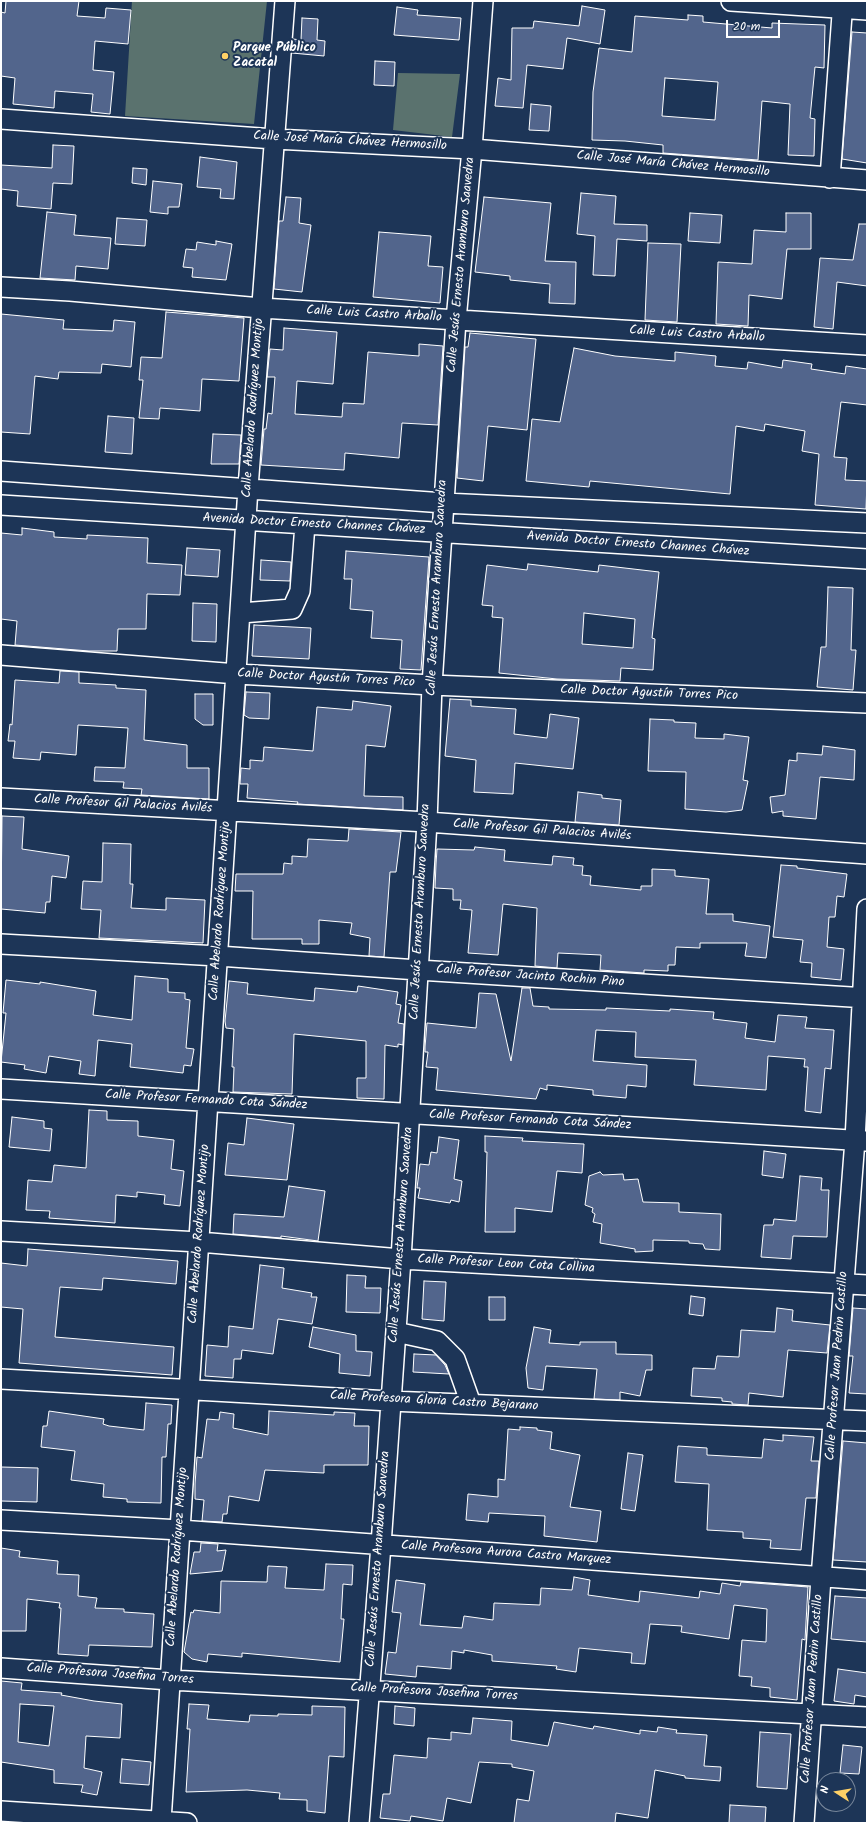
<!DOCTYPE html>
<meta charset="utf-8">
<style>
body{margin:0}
#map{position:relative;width:868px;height:1824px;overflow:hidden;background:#1d3557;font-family:Kalam,sans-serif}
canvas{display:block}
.frame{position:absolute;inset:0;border:2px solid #fff;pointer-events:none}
.north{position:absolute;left:816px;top:1772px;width:40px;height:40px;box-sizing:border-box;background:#1d3557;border:1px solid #77869a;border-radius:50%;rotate:282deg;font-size:11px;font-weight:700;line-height:16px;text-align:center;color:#fff}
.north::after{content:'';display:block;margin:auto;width:14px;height:18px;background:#ffd166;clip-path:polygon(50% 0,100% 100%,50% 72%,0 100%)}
.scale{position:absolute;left:726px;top:20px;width:54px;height:18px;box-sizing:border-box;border:2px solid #fff;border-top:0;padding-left:5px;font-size:12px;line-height:14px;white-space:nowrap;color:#fff;-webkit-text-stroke:3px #1d3557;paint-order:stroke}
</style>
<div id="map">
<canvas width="868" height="1824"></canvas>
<div class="frame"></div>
<div class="north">N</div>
<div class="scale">20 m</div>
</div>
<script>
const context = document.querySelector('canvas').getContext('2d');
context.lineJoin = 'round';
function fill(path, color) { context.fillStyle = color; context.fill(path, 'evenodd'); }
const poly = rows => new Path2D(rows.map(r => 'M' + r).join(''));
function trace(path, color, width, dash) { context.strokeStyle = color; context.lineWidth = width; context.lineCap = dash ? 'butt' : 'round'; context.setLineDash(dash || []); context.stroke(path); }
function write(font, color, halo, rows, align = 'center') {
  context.font = font + ' Kalam,sans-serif'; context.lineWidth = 4; context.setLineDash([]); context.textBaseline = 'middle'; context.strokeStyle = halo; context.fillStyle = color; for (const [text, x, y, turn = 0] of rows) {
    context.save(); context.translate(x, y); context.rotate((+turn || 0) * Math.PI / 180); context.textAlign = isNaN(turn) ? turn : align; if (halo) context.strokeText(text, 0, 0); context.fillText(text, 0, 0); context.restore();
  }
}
fill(poly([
 [132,1,267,1,254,124,125,116],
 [398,73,460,74,452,137,393,130]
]), '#5a726e');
const building = poly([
 [6,1,79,1,77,16,105,18,106,8,131,10,128,44,95,41,93,70,114,72,110,114,91,112,93,94,55,91,54,108,13,104,15,78,1,76,1,12,5,13,6,1],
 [582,6,605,10,600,44,567,38,563,69,527,65,523,108,495,106,498,78,511,80,512,28,533,28,534,21,579,26,582,6],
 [397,7,418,10,417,15,461,18,459,40,394,35,397,7],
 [688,15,703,16,703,22,772,28,772,23,825,25,824,68,815,67,810,118,815,119,814,156,788,155,790,104,762,101,758,160,663,153,663,145,625,141,592,140,593,92,599,48,632,52,635,16,688,20,688,15],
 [665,78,718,82,715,120,662,116,665,78],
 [302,18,318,19,317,40,325,41,324,56,292,53,293,39,301,40,302,18],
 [852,32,867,33,867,163,842,159,852,32],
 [375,61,395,62,394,86,374,85,375,61],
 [531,104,551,106,549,131,529,130,531,104],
 [53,145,74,146,72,184,53,183,51,209,17,206,18,191,1,189,1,165,52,168,53,145],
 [200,157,237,162,234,199,220,198,221,189,197,187,200,157],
 [133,168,147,169,146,185,132,183,133,168],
 [153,181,182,184,179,207,168,207,168,214,150,212,153,181],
 [581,193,616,196,614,224,647,225,647,241,617,239,615,276,593,275,595,236,577,234,581,193],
 [286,197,301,198,299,223,311,225,302,292,274,289,279,221,283,221,286,197],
 [484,197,551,203,545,261,576,262,575,304,549,303,550,284,510,280,510,276,475,272,484,197],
 [47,212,76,215,74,235,111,238,108,269,76,266,75,280,40,278,47,212],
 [690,213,722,215,720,243,688,241,690,213],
 [786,213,811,213,811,249,787,249,782,299,749,295,748,326,716,324,718,262,752,264,754,230,786,232,786,213],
 [117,218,147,220,145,246,115,244,117,218],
 [859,224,867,224,867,286,837,282,833,329,814,327,820,258,853,260,859,224],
 [379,232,431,236,428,266,443,267,440,303,373,297,379,232],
 [216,241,232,244,226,280,192,277,193,268,183,267,186,249,196,250,197,242,216,245,216,241],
 [648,243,681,244,677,322,645,320,648,243],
 [166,312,244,318,239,381,202,379,200,411,160,408,159,419,139,418,143,380,139,380,141,357,162,358,166,312],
 [1,314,64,320,63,329,113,331,114,320,135,322,131,367,102,364,101,373,59,372,58,379,35,376,30,434,1,432,1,314],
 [284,328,337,332,333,384,297,381,295,414,342,417,343,403,364,404,368,352,419,356,419,344,443,346,438,425,402,423,399,458,345,453,344,470,261,465,264,429,266,429,268,413,272,414,275,377,267,377,270,349,283,350,284,328],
 [470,333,536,339,527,430,488,426,483,481,457,478,465,347,468,347,470,333],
 [574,348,615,356,675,361,675,352,716,356,715,366,747,369,748,362,782,368,783,360,812,364,811,369,845,374,846,366,867,369,867,405,841,402,834,457,847,458,845,480,867,481,866,509,815,505,819,454,802,451,805,431,765,424,764,431,736,426,730,494,590,481,589,487,526,481,532,419,560,422,574,348],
 [108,416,134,418,132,454,105,452,108,416],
 [213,434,241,435,239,464,211,464,213,434],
 [22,528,54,532,54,537,87,539,87,535,148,538,147,563,182,565,180,595,147,594,146,629,118,629,117,651,89,651,15,645,17,621,1,619,1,533,22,535,22,528],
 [187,548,220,550,218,577,185,575,187,548],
 [346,551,429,557,421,670,400,669,402,640,371,638,373,611,350,609,352,579,344,579,346,551],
 [261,560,291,562,290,581,260,580,261,560],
 [528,564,598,572,599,565,659,572,652,638,655,639,653,670,621,668,620,681,557,679,499,673,503,618,492,617,493,606,482,605,487,565,527,570,528,564],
 [584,613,635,619,633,648,582,644,584,613],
 [828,587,853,588,851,650,856,650,853,690,817,687,821,647,826,647,828,587],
 [193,603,217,604,216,642,192,641,193,603],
 [254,625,311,628,309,659,252,656,254,625],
 [60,671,79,672,79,683,116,685,116,688,146,690,144,740,187,745,187,768,209,768,209,799,141,795,142,789,123,788,124,782,94,781,95,767,125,768,128,728,78,725,76,755,41,752,40,760,13,758,15,741,8,741,10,724,12,725,15,680,59,683,60,671],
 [246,692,270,693,269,719,249,718,244,715,246,692],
 [195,694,213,694,213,725,203,725,195,719,195,694],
 [450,699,471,700,471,706,516,709,514,734,547,738,550,714,579,718,573,769,515,763,513,794,474,792,476,760,445,756,450,699],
 [353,701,391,706,385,747,366,745,364,796,403,797,403,810,297,804,298,802,247,798,248,784,240,784,241,768,250,769,250,760,263,761,264,747,313,751,317,707,352,710,353,701],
 [650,719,674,720,674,722,696,723,695,738,724,739,724,734,749,737,743,780,748,781,742,810,726,812,685,809,686,772,648,771,650,719],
 [823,746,855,750,854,780,820,777,816,819,783,816,783,811,772,813,770,797,785,795,789,760,797,761,797,753,822,755,823,746],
 [578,792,602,795,602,798,621,800,619,825,575,822,578,792],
 [2,816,24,817,22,849,69,856,66,878,52,876,50,902,46,902,45,913,1,909,2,816],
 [349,829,401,832,396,872,390,872,384,957,369,956,370,938,350,934,352,923,319,920,319,944,302,944,302,939,252,939,253,891,235,891,236,874,283,874,284,863,292,864,292,856,307,857,308,839,348,841,349,829],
 [103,843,131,844,130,884,133,884,131,908,166,910,166,898,205,900,203,943,99,938,101,910,81,909,83,881,102,882,103,843],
 [475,847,505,850,504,861,552,865,553,856,574,858,573,865,583,866,582,875,591,876,590,885,641,890,641,886,652,886,652,869,675,870,675,876,709,879,706,914,733,914,733,921,770,926,766,958,745,956,747,943,700,943,700,948,676,947,675,965,668,965,668,971,644,970,644,973,600,970,601,955,558,953,557,968,535,966,537,908,503,904,498,955,468,953,472,910,460,909,461,900,453,900,453,889,435,888,436,864,437,849,474,850,475,847],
 [781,865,797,866,797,868,847,874,844,897,837,896,835,917,829,917,827,947,844,949,841,980,811,977,812,963,800,962,803,940,773,937,781,865],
 [135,976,168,979,168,992,185,993,185,999,190,1000,186,1048,194,1049,191,1066,184,1065,183,1073,130,1067,132,1044,98,1040,95,1076,79,1074,81,1061,49,1056,46,1073,24,1069,25,1065,1,1062,6,1013,3,1013,6,980,40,984,40,982,96,991,93,1015,132,1020,135,976],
 [229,981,248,983,247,994,314,1001,315,988,357,992,358,986,398,992,396,1004,401,1005,398,1023,404,1024,403,1045,398,1044,398,1047,385,1045,384,1099,357,1098,357,1078,366,1078,366,1041,294,1034,292,1094,233,1092,234,1067,232,1067,234,1029,226,1028,225,1021,229,981],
 [522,988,530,988,533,1006,549,1007,549,1009,606,1010,606,1008,670,1011,670,1009,714,1012,713,1019,747,1023,745,1038,775,1042,778,1015,807,1017,805,1028,834,1030,831,1069,825,1068,821,1113,805,1111,808,1067,804,1067,805,1059,768,1056,766,1090,694,1085,696,1060,635,1057,636,1032,596,1030,593,1061,647,1065,646,1087,627,1085,626,1098,593,1095,593,1090,547,1085,547,1090,540,1088,536,1099,436,1090,438,1068,426,1067,428,1052,425,1052,425,1047,427,1023,476,1028,479,993,496,994,511,1061,522,988],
 [89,1110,107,1111,107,1120,138,1121,138,1136,174,1140,171,1169,184,1171,180,1206,164,1204,165,1195,137,1192,137,1197,116,1195,115,1223,49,1218,50,1211,26,1210,28,1180,52,1182,54,1165,86,1168,89,1110],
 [12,1117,44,1121,44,1128,52,1129,50,1151,9,1147,12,1117],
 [247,1118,294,1124,287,1180,225,1175,228,1143,244,1145,247,1118],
 [485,1136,523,1138,522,1141,584,1144,582,1173,557,1171,552,1212,515,1208,515,1232,485,1232,487,1152,485,1152,485,1136],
 [439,1137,459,1140,454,1179,462,1181,459,1202,451,1200,450,1203,418,1198,420,1188,417,1188,420,1164,429,1165,431,1152,437,1153,439,1137],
 [764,1151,786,1154,783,1178,762,1175,764,1151],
 [600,1172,603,1175,623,1174,624,1180,638,1179,643,1202,679,1203,679,1212,721,1214,720,1250,705,1249,703,1244,689,1243,689,1241,653,1240,653,1251,635,1252,635,1249,600,1243,602,1224,593,1222,595,1214,592,1212,593,1208,585,1205,589,1176,600,1172],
 [800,1176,822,1178,821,1190,829,1190,827,1237,793,1236,791,1259,761,1257,764,1225,773,1225,774,1219,796,1221,800,1176],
 [289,1186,325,1191,318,1241,281,1236,281,1238,233,1234,234,1214,284,1217,289,1186],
 [28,1249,178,1261,176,1284,103,1278,102,1290,60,1287,55,1337,174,1347,172,1375,19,1363,23,1309,1,1307,1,1263,27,1266,28,1249],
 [260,1265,284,1268,282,1288,312,1293,311,1297,317,1297,312,1324,278,1319,273,1354,242,1350,241,1359,234,1359,233,1378,205,1376,207,1345,228,1347,229,1326,253,1329,260,1265],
 [347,1275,366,1276,365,1288,381,1288,380,1313,346,1312,347,1275],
 [424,1281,446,1282,444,1321,422,1319,424,1281],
 [691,1296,705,1298,703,1316,689,1314,691,1296],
 [489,1297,505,1297,505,1320,489,1320,489,1297],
 [777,1308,793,1310,792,1321,830,1325,827,1353,788,1350,783,1397,749,1393,748,1405,732,1404,732,1402,722,1401,722,1398,691,1396,693,1368,715,1369,717,1356,739,1357,741,1330,775,1332,777,1308],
 [853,1308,867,1309,867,1394,849,1393,853,1356,849,1356,853,1308],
 [313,1327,356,1335,356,1351,372,1352,370,1376,339,1373,340,1354,309,1347,313,1327],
 [534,1327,551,1330,549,1343,580,1345,580,1342,616,1342,616,1354,652,1355,652,1370,646,1370,640,1396,620,1392,620,1400,594,1399,597,1369,546,1366,543,1390,528,1388,526,1368,534,1327],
 [414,1354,436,1355,445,1365,449,1374,413,1372,414,1354],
 [146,1403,172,1405,171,1424,168,1424,166,1457,162,1457,161,1503,127,1502,127,1499,103,1497,104,1484,71,1480,75,1451,41,1447,43,1426,47,1426,49,1411,104,1419,103,1424,109,1426,144,1430,146,1403],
 [269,1411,334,1415,334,1412,355,1413,354,1426,369,1426,368,1465,324,1465,324,1473,265,1470,259,1501,229,1496,227,1514,223,1514,222,1522,202,1521,204,1500,195,1499,195,1484,197,1457,202,1458,207,1419,219,1420,220,1412,234,1414,233,1428,268,1435,269,1411],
 [520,1427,537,1428,537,1430,552,1432,550,1449,580,1455,570,1507,601,1511,597,1542,544,1536,545,1516,489,1513,488,1522,466,1520,468,1494,498,1497,498,1479,505,1480,508,1429,520,1430,520,1427],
 [783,1435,814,1437,811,1461,819,1461,816,1498,806,1498,801,1550,770,1548,771,1540,743,1538,743,1532,707,1530,709,1484,675,1482,678,1446,707,1448,707,1455,762,1458,764,1439,783,1441,783,1435],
 [843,1441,867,1443,867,1562,833,1560,843,1441],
 [628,1453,643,1455,635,1511,621,1509,628,1453],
 [1,1467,38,1468,37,1502,1,1501,1,1467],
 [201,1543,218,1544,217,1551,226,1550,222,1571,190,1574,194,1552,200,1552,201,1543],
 [1,1548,20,1551,19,1557,58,1561,57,1574,79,1575,78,1596,97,1598,95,1608,124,1609,124,1612,154,1614,152,1647,89,1645,88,1656,58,1654,61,1608,59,1608,60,1603,27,1599,26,1631,1,1631,1,1548],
 [326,1564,353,1565,352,1585,343,1584,341,1619,344,1619,340,1662,242,1653,242,1657,208,1654,207,1662,192,1659,184,1652,191,1612,193,1613,194,1610,220,1613,221,1581,267,1582,268,1566,287,1567,285,1588,324,1590,326,1564],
 [574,1577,590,1580,588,1595,639,1602,640,1591,699,1598,700,1591,720,1594,722,1583,740,1586,741,1582,808,1587,805,1640,802,1639,797,1700,770,1697,770,1688,751,1686,752,1677,739,1676,742,1640,766,1642,767,1609,734,1605,729,1639,681,1632,682,1626,650,1624,645,1664,631,1663,632,1653,579,1648,576,1672,556,1669,557,1666,492,1661,492,1655,464,1650,464,1653,452,1651,451,1669,417,1666,416,1677,385,1674,388,1652,396,1653,401,1613,392,1612,396,1580,425,1584,420,1625,462,1628,464,1616,493,1620,494,1603,540,1605,541,1588,572,1590,574,1577],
 [835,1596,867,1598,867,1642,831,1639,835,1596],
 [838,1669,867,1673,867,1697,855,1695,854,1704,834,1701,838,1669],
 [1,1681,22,1683,21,1690,62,1693,61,1695,94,1701,122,1704,120,1738,86,1736,84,1768,102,1772,97,1795,81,1792,83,1785,54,1783,54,1770,1,1762,1,1681],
 [20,1704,54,1706,49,1746,18,1742,20,1704],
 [189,1704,209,1705,207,1719,249,1722,250,1715,278,1716,278,1714,312,1715,312,1706,345,1707,344,1757,329,1756,325,1813,307,1811,307,1800,279,1799,280,1793,247,1790,186,1792,190,1729,187,1729,189,1704],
 [395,1706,415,1708,414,1726,394,1724,395,1706],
 [473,1718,512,1721,511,1740,548,1746,554,1722,593,1729,594,1726,640,1734,640,1730,657,1732,658,1727,677,1730,676,1733,707,1735,704,1766,721,1767,720,1781,685,1778,685,1776,655,1770,648,1818,616,1813,615,1823,514,1823,517,1799,529,1801,534,1771,512,1767,512,1764,479,1762,471,1803,447,1798,443,1821,411,1816,410,1821,380,1818,383,1794,390,1794,394,1755,427,1758,428,1738,451,1740,451,1732,471,1734,473,1718],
 [760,1732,791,1734,787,1789,757,1787,760,1732],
 [843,1745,862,1747,859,1774,840,1773,843,1745],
 [122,1759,151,1762,149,1785,120,1783,122,1759],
 [730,1805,766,1807,765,1823,729,1823,730,1805]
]);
fill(building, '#52658c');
trace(building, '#fff', 1);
const minor = poly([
 [731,1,867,10],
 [1,119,274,139,472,149,867,180],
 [830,178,843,1],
 [1,287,70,291,261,308,867,345],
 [1,471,444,503,867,523],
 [1,505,867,559],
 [241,613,292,609,300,591,305,524],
 [1,655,237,674,432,685,867,703],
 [1,798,427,822,867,854],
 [1,944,218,956,418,970,867,998],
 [1,1089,867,1141],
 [1,1231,199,1242,401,1259,867,1285],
 [396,1332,437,1341,455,1359,471,1404],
 [1,1379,390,1401,867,1421],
 [1,1520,180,1530,867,1580],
 [1,1668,170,1680,867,1717],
 [1,1811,187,1823],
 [161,1821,248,488,285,1],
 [359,1823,381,1545,401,1259,427,822,432,685,456,320,472,149,483,1],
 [804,1823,821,1578,855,1140,867,909]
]);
trace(minor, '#fff', 22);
trace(minor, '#1d3557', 19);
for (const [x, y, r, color] of [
 [225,56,4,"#ffd166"]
]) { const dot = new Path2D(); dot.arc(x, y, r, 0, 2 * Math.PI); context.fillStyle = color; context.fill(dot); trace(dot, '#1d3557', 1.5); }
write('bold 13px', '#fff', '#1d3557', [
 ["Parque Público",233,49],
 ["Zacatal",233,64]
], 'left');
write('13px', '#fff', '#1d3557', [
 ["Calle José María Chávez Hermosillo",350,142,3],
 ["Calle José María Chávez Hermosillo",673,165,5],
 ["Calle Jesús Ernesto Aramburo Saavedra",462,265,-85],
 ["Calle Luis Castro Arballo",374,315,3],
 ["Calle Luis Castro Arballo",697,335,3],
 ["Calle Abelardo Rodríguez Montijo",254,408,-86],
 ["Avenida Doctor Ernesto Channes Chávez",314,525,3],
 ["Avenida Doctor Ernesto Channes Chávez",638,545,4],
 ["Calle Jesús Ernesto Aramburo Saavedra",438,588,-87],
 ["Calle Doctor Agustín Torres Pico",326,679,3],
 ["Calle Doctor Agustín Torres Pico",649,694,2],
 ["Calle Profesor Gil Palacios Avilés",123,805,3],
 ["Calle Profesor Gil Palacios Avilés",542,831,4],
 ["Calle Abelardo Rodríguez Montijo",221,911,-86],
 ["Calle Jesús Ernesto Aramburo Saavedra",421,912,-87],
 ["Calle Profesor Jacinto Rochin Pino",530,977,4],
 ["Calle Profesor Fernando Cota Sández",206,1101,3],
 ["Calle Profesor Fernando Cota Sández",530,1121,3],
 ["Calle Abelardo Rodríguez Montijo",200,1234,-86],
 ["Calle Jesús Ernesto Aramburo Saavedra",402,1235,-86],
 ["Calle Profesor Leon Cota Collina",506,1265,3],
 ["Calle Profesor Juan Pedrin Castillo",838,1366,-86],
 ["Calle Profesora Gloria Castro Bejarano",434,1402,3],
 ["Calle Profesora Aurora Castro Marquez",506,1554,4],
 ["Calle Abelardo Rodríguez Montijo",178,1557,-86],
 ["Calle Jesús Ernesto Aramburo Saavedra",379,1559,-86],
 ["Calle Profesora Josefina Torres",110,1675,4],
 ["Calle Profesor Juan Pedrin Castillo",813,1689,-86],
 ["Calle Profesora Josefina Torres",434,1693,3]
]);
</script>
